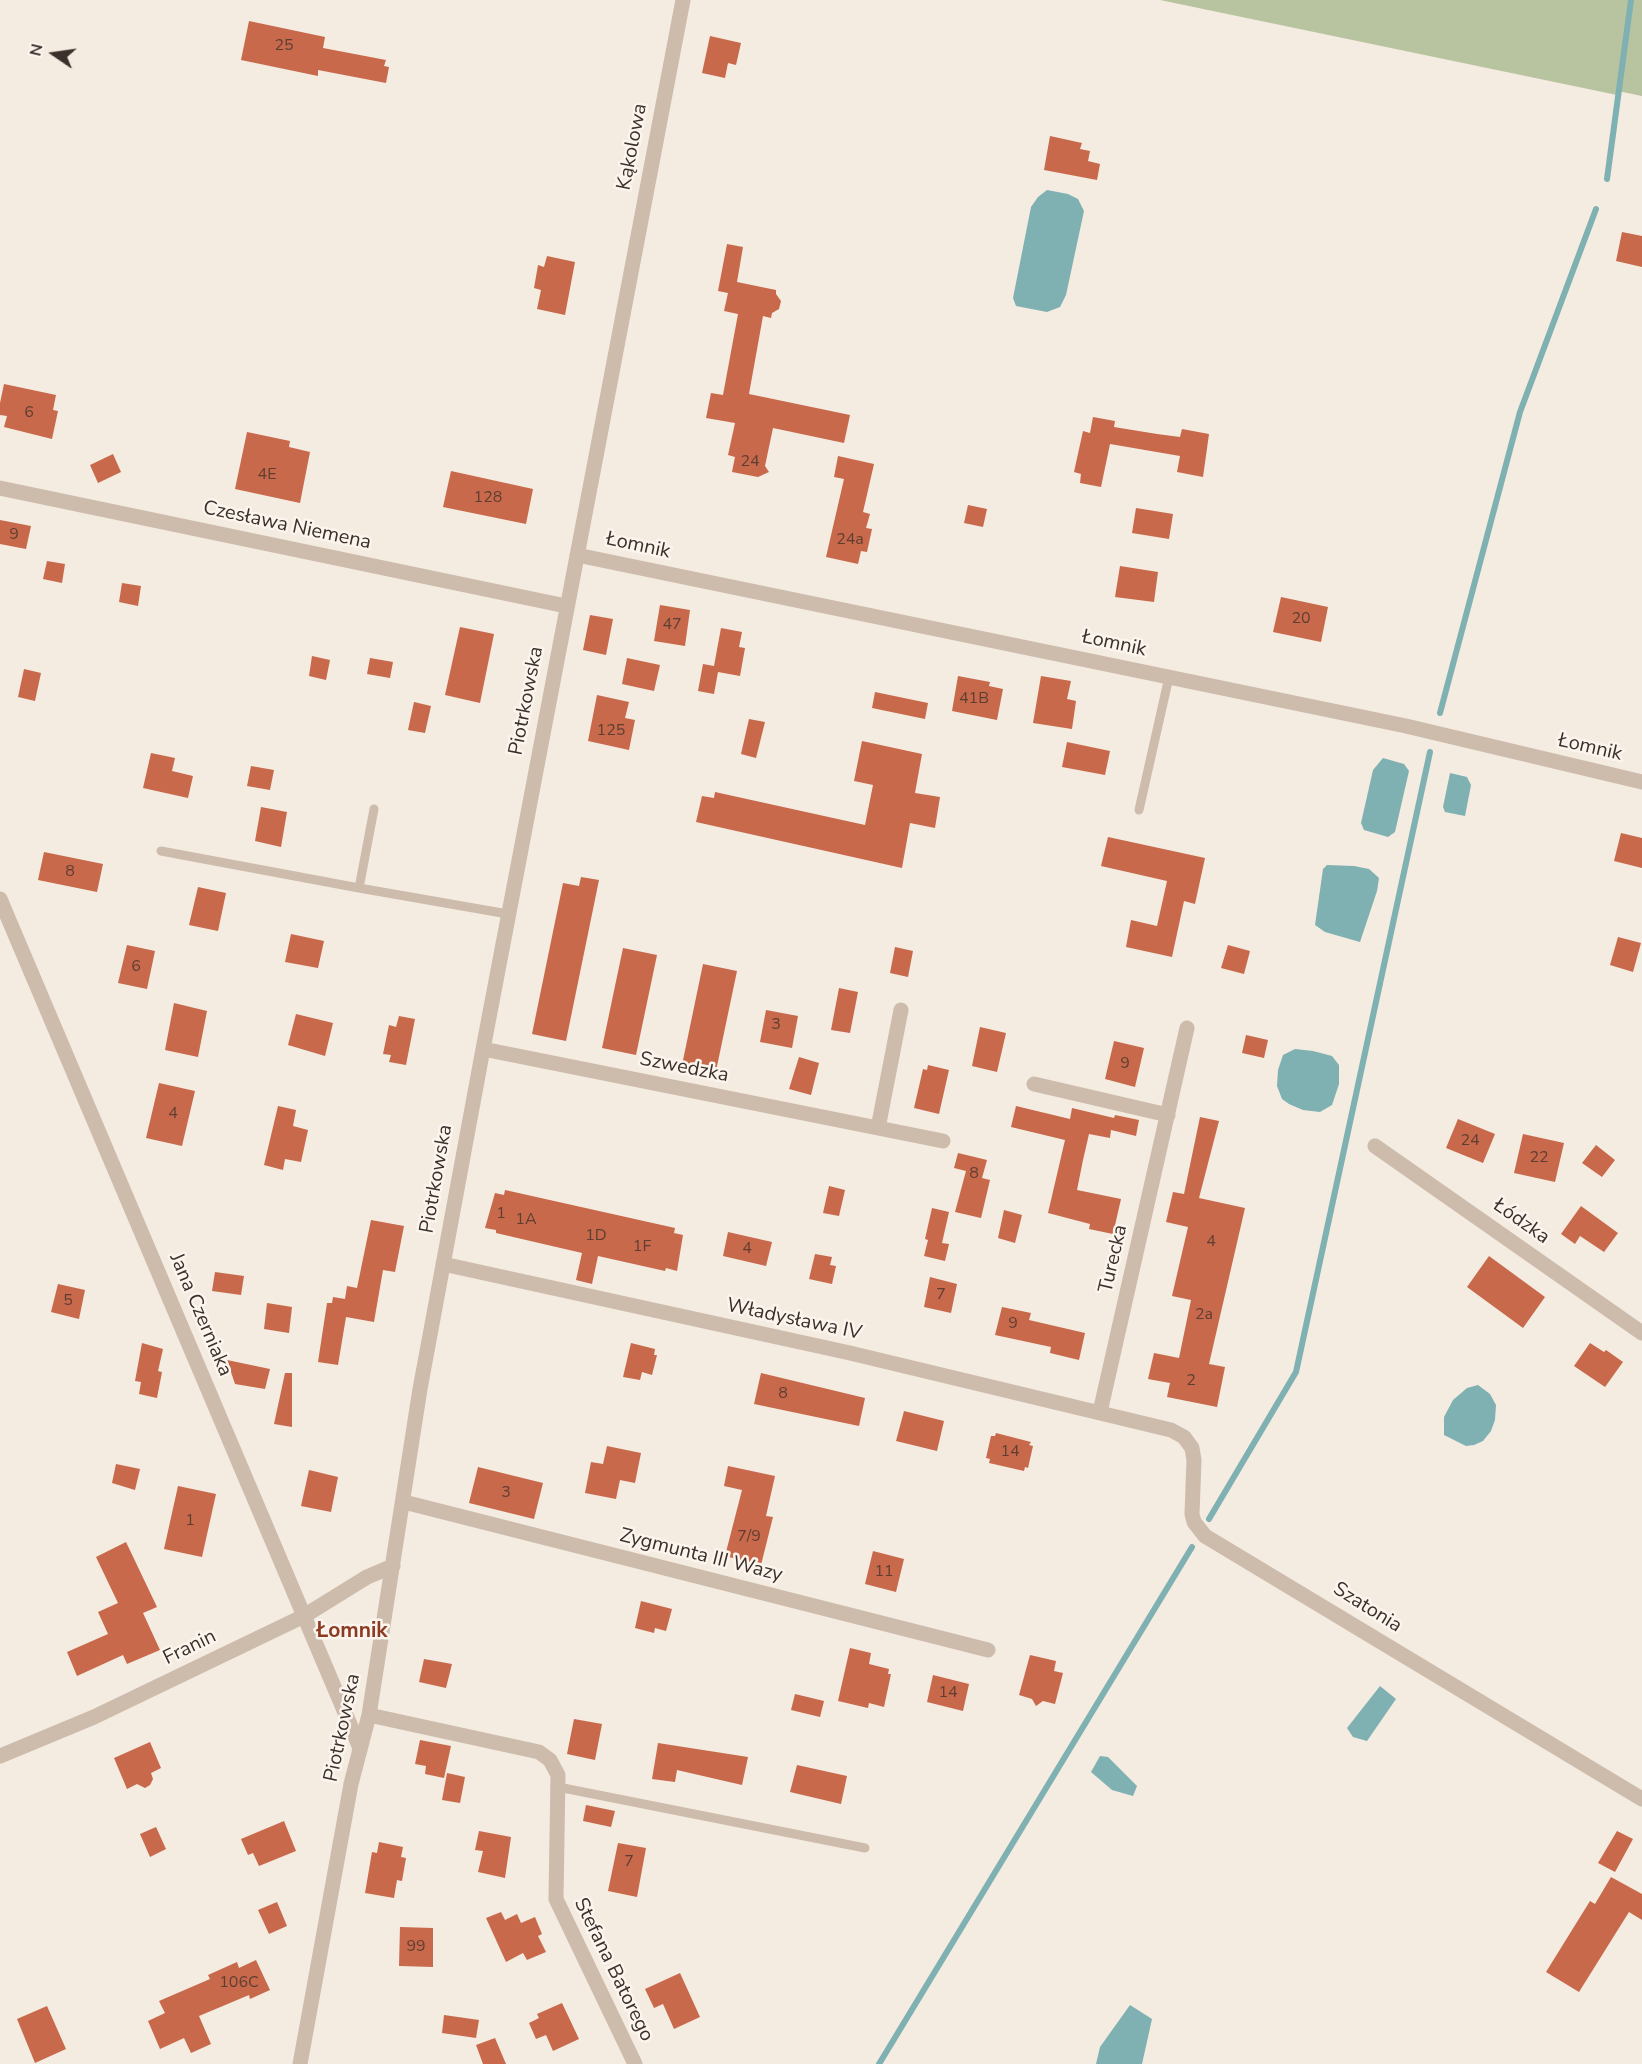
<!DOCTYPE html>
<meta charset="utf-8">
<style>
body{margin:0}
#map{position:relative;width:1642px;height:2064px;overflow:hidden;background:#f4ebe1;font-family:"Nunito Sans",sans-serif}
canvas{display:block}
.north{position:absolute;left:24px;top:24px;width:60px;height:60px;-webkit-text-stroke:4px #fbf5ee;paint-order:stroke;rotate:283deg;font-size:16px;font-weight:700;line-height:24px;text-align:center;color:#3b302b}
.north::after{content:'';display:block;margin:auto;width:21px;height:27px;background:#3b302b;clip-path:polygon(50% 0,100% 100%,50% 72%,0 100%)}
</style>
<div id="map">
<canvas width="1642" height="2064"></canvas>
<div class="north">N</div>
</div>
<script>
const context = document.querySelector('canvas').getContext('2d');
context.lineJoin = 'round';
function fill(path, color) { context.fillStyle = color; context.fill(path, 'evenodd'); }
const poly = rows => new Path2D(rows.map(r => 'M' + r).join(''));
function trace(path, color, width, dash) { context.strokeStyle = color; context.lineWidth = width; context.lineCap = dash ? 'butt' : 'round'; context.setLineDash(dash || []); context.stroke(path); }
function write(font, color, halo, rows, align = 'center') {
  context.font = font + ' "Nunito Sans",sans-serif'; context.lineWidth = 5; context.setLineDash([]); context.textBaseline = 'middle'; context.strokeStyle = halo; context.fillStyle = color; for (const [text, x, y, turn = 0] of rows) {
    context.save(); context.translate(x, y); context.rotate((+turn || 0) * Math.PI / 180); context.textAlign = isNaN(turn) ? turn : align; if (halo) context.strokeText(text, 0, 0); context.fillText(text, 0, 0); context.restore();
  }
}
fill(poly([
 [1160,0,1642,0,1642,96,1618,91,1617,95]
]), '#b8c4a0');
fill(poly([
 [1047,190,1068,194,1078,199,1084,211,1066,295,1060,307,1047,312,1016,306,1013,298,1031,207,1038,197],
 [1383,758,1404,764,1409,771,1395,832,1388,837,1364,830,1361,823,1373,770],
 [1450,773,1467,777,1471,785,1465,816,1445,812,1443,807],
 [1327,865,1354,866,1369,869,1379,878,1377,891,1360,942,1325,932,1315,925,1323,869],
 [1295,1049,1313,1051,1332,1056,1339,1065,1339,1084,1332,1105,1320,1112,1303,1110,1289,1104,1282,1099,1277,1086,1278,1070,1283,1055],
 [1478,1385,1490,1394,1496,1405,1495,1420,1491,1431,1483,1441,1474,1445,1466,1446,1444,1435,1444,1417,1453,1400,1467,1388],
 [1380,1686,1396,1699,1367,1741,1353,1737,1347,1728],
 [1100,1756,1108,1757,1137,1786,1133,1796,1112,1790,1091,1772],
 [1130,2005,1152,2019,1142,2064,1096,2064,1100,2047]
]), '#7fb0b2');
trace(poly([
 [1607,179,1631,0],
 [1440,713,1520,412,1596,209],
 [1209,1519,1296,1372,1430,752],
 [879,2064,1192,1547]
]), '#7fb0b2', 6);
fill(poly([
 [249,21,325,37,323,48,386,60,384,66,389,67,386,83,318,70,318,76,241,60],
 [710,36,741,43,736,65,728,63,725,78,702,73],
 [1050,136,1082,143,1080,149,1090,151,1088,161,1100,164,1097,180,1044,170],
 [1622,232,1642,236,1642,267,1616,261],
 [727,244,743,247,737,282,776,290,776,294,781,301,779,309,772,313,771,318,763,316,749,394,850,415,844,443,773,428,765,466,769,472,758,477,732,472,735,457,728,455,735,423,706,418,711,393,723,395,738,314,724,311,728,293,718,291],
 [547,256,575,262,565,315,537,309,541,290,534,288,538,265,544,267],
 [4,384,56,395,53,410,58,411,52,439,4,427,7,416,0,415,0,403],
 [1093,417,1115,421,1114,427,1157,434,1180,437,1182,429,1209,434,1203,477,1177,472,1180,456,1110,444,1101,487,1080,483,1081,474,1074,472,1083,431,1090,433],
 [247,432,290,441,289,447,310,452,300,503,235,489],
 [113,454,121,472,98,483,90,465],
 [838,456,874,464,863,512,870,514,866,528,872,529,867,552,861,551,858,564,826,557,844,479,834,477],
 [451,471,533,489,526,524,443,507],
 [968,505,987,509,983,527,964,523],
 [1136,508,1173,514,1169,539,1132,533],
 [0,520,31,526,26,549,0,544],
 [47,561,65,564,62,583,43,579],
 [1120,566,1158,572,1154,602,1115,597],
 [122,583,141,586,138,606,119,602],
 [1281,597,1328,607,1321,642,1273,632],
 [660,605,690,610,685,646,654,641],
 [590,615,613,619,606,655,583,650],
 [460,627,494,634,480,703,445,695],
 [721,628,742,632,739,647,745,648,740,676,718,672,714,694,698,691,703,664,714,666],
 [312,656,330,660,326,680,309,676],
 [370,658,393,662,390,678,367,674],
 [627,658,660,665,654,691,622,684],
 [24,669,41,673,35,701,18,697],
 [958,676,990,682,989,686,1003,689,997,720,952,711],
 [1041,676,1071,681,1067,699,1076,701,1072,729,1033,723],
 [875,692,928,703,925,719,872,708],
 [597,695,629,702,625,718,635,720,629,750,588,741],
 [414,702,431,706,425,733,408,730],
 [749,719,765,722,756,758,741,754],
 [862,741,922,754,915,793,940,797,935,828,910,823,902,868,696,822,702,796,714,798,715,792,865,825,873,785,854,781],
 [1067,742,1110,751,1105,775,1062,767],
 [151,753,175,758,172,771,193,776,188,798,143,788],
 [251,766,274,770,270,790,247,786],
 [261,807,287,812,281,847,255,841],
 [1621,833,1642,838,1642,868,1614,861],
 [1108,837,1205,858,1195,904,1184,901,1172,957,1126,947,1131,920,1157,926,1167,881,1101,866],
 [44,852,103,864,97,892,38,880],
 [581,877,599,880,566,1041,532,1034,563,883,579,886],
 [198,887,226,893,218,931,189,925],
 [291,934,324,941,318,968,285,962],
 [1618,937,1641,943,1633,972,1610,965],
 [127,945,155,951,147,989,118,983],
 [1228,945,1250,951,1244,974,1221,968],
 [895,947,913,951,908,977,890,973],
 [623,948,657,955,636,1055,602,1048],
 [703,964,737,971,716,1071,682,1065],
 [839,988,858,992,850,1033,831,1030],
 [174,1003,207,1011,198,1057,165,1050],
 [766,1010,798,1016,792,1048,760,1042],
 [296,1014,333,1023,325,1056,288,1045],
 [399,1016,415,1019,406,1065,389,1062,391,1055,383,1054,389,1025,396,1027],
 [980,1027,1006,1033,997,1072,972,1066],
 [1246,1035,1268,1040,1264,1058,1242,1053],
 [1114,1041,1144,1048,1135,1087,1105,1079],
 [799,1057,819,1063,811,1095,789,1089],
 [928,1065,949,1070,939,1114,914,1108,923,1069,927,1070],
 [159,1083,195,1091,182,1146,146,1138],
 [278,1106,296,1110,293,1126,308,1130,301,1162,285,1159,283,1170,264,1165],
 [1016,1106,1070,1119,1072,1108,1114,1118,1115,1115,1139,1120,1136,1136,1111,1130,1110,1138,1089,1134,1083,1160,1077,1190,1121,1199,1113,1234,1089,1229,1090,1224,1048,1213,1065,1140,1011,1127],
 [1200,1117,1219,1121,1199,1198,1245,1208,1209,1364,1225,1367,1217,1407,1167,1397,1170,1383,1148,1379,1154,1353,1179,1358,1191,1300,1172,1296,1188,1227,1166,1222,1173,1192,1184,1194],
 [1458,1119,1495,1134,1483,1163,1446,1148],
 [1523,1134,1564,1143,1555,1182,1514,1173],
 [1596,1145,1615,1160,1602,1177,1582,1163],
 [958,1153,987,1160,982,1178,990,1180,981,1218,955,1212,966,1171,954,1168],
 [829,1186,845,1190,839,1216,823,1213],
 [505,1190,675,1228,674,1233,683,1235,677,1271,666,1268,665,1271,598,1256,592,1284,576,1280,582,1253,496,1233,496,1230,485,1228,495,1193,504,1195],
 [1581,1206,1618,1233,1604,1252,1580,1236,1575,1244,1561,1234],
 [932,1208,949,1212,942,1243,949,1244,945,1261,924,1256,928,1240,925,1239],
 [1004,1210,1022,1215,1015,1243,998,1238],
 [371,1220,404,1226,395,1272,383,1270,374,1322,346,1317,338,1365,318,1362,327,1303,332,1303,333,1297,345,1299,347,1286,357,1288],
 [728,1232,772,1242,766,1266,723,1256],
 [815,1254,832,1257,830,1265,836,1266,832,1284,809,1279],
 [1489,1256,1545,1297,1523,1328,1467,1287],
 [215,1272,244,1276,241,1295,212,1291],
 [930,1277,957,1284,951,1313,924,1307],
 [58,1284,85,1290,79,1319,51,1312],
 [267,1303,292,1307,289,1333,264,1329],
 [1002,1307,1031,1313,1029,1320,1085,1333,1079,1360,1050,1353,1051,1347,995,1335],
 [142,1343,163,1349,158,1371,162,1372,157,1398,139,1394,141,1382,135,1381],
 [631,1343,655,1349,654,1355,657,1355,652,1375,642,1372,640,1380,623,1377],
 [1590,1343,1604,1352,1606,1350,1623,1362,1605,1387,1574,1366],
 [227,1360,270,1369,265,1389,235,1384],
 [285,1373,292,1373,292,1427,274,1424],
 [761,1373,865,1398,859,1426,754,1404],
 [904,1411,944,1421,937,1451,896,1441],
 [996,1433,1031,1442,1029,1445,1033,1446,1028,1468,1025,1467,1024,1471,989,1463,990,1459,986,1458,991,1436,995,1436],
 [607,1446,641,1453,635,1483,620,1480,616,1499,585,1493,591,1462,603,1464],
 [116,1464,140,1469,135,1490,112,1483],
 [728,1466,775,1476,766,1516,773,1517,761,1565,725,1556,742,1490,724,1486],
 [478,1467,543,1483,534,1519,469,1503],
 [309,1470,338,1477,331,1512,301,1506],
 [178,1486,216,1494,202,1557,164,1549],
 [126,1542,157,1607,143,1613,160,1650,127,1664,123,1655,77,1676,67,1652,108,1634,98,1612,118,1603,96,1557],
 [873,1551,904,1559,896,1592,865,1584],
 [641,1601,672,1609,666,1631,655,1628,654,1633,635,1628],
 [850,1648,871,1653,869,1664,889,1669,888,1674,891,1674,884,1707,869,1703,868,1708,838,1701],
 [1030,1655,1056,1661,1054,1671,1063,1673,1055,1704,1043,1701,1036,1706,1032,1699,1019,1695],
 [424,1659,452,1664,446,1688,419,1682],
 [933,1675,969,1684,963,1711,927,1702],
 [795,1694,824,1701,820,1717,791,1710],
 [574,1719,602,1724,595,1760,567,1754],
 [420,1740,451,1746,444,1778,425,1774,426,1766,415,1764],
 [150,1742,161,1768,151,1773,153,1779,150,1785,145,1788,137,1784,127,1789,114,1758],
 [658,1743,748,1757,742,1785,677,1770,675,1782,652,1779],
 [797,1765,847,1776,841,1804,790,1792],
 [447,1773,465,1777,460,1803,442,1800],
 [586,1805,615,1811,611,1827,583,1821],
 [284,1821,296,1851,259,1866,253,1853,248,1855,241,1839],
 [156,1827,166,1849,150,1857,140,1834],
 [479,1831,511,1837,505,1878,478,1872,483,1851,475,1850],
 [1617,1831,1633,1839,1615,1872,1598,1863],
 [379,1842,403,1847,401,1857,406,1858,402,1881,397,1880,394,1898,365,1893,372,1852,377,1853],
 [618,1843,646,1848,637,1897,608,1891],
 [1611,1877,1642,1894,1642,1920,1629,1912,1579,1992,1546,1972,1590,1901,1595,1904],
 [277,1902,287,1926,269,1934,258,1910],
 [501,1912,505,1920,517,1914,521,1923,535,1917,542,1934,538,1936,546,1952,527,1960,523,1953,506,1962,486,1918],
 [400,1927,433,1928,433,1967,399,1966],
 [256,1960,270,1990,250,1999,249,1995,199,2016,211,2044,191,2053,184,2038,160,2049,148,2021,165,2013,159,2001,210,1979,208,1975,237,1962,239,1968],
 [680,1973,700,2017,674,2029,663,2004,654,2008,645,1989],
 [562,2003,579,2039,553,2051,546,2035,536,2039,529,2023,539,2018,537,2014],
 [47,2006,66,2049,35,2063,17,2019],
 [444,2015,479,2020,476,2038,442,2033],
 [495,2038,506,2064,483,2064,476,2045]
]), '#c8694b');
trace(poly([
 [374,809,359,888,508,914],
 [1139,810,1169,677],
 [161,851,359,888],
 [558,1787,865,1848]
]), '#cdbbac', 9);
trace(poly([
 [0,488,566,606],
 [577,555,1406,726,1642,782],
 [0,899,360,1748],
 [483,1049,943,1141],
 [1034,1084,1168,1115],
 [878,1128,901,1010],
 [1375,1146,1642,1333],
 [443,1264,850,1353,1171,1430,1184,1437,1192,1448,1194,1460,1192,1514,1194,1522,1205,1536,1642,1799],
 [1100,1412,1187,1028],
 [404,1502,988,1650],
 [369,1715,539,1752,550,1760,558,1775,556,1899,635,2064],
 [0,1756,94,1717,304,1616,367,1577,393,1566],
 [300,2064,351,1784,369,1715,420,1389,483,1049,683,0]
]), '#cdbbac', 15);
write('16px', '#5e3e33', null, [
 ["25",284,46],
 ["6",29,413],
 ["24",750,462],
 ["4E",267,475],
 ["128",488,498],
 ["9",14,535],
 ["24a",850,540],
 ["20",1301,619],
 ["47",672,625],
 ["41B",974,699],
 ["125",611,731],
 ["8",70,872],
 ["6",136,967],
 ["3",776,1025],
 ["9",1125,1064],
 ["4",173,1114],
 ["24",1470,1141],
 ["22",1539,1158],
 ["8",974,1174],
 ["1",501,1214],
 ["1A",526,1220],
 ["1D",596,1236],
 ["4",1211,1242],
 ["1F",642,1247],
 ["4",747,1249],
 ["7",941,1295],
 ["5",68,1301],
 ["2a",1204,1315],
 ["9",1013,1324],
 ["2",1191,1381],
 ["8",783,1394],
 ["14",1010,1452],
 ["3",506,1493],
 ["1",190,1521],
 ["7/9",749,1537],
 ["11",884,1572],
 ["14",948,1693],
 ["7",629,1862],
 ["99",416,1947],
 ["106C",239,1983]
]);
write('20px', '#3b302b', '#fbf5ee', [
 ["Kąkolowa",633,147,-79],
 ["Czesława Niemena",287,526,12],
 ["Łomnik",638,546,12],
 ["Łomnik",1114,644,12],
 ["Piotrkowska",527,701,-79],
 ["Łomnik",1590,748,13],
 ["Szwedzka",684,1068,11],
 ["Piotrkowska",437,1179,-80],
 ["Łódzka",1521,1222,35],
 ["Turecka",1114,1259,-77],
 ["Jana Czerniaka",200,1315,67],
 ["Władysława IV",794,1320,12],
 ["Zygmunta III Wazy",701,1556,14],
 ["Szatonia",1367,1608,32],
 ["Franin",190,1648,-26],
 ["Piotrkowska",343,1728,-78],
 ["Stefana Batorego",613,1970,64]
]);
write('bold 21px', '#8c3b22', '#fbf5ee', [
 ["Łomnik",352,1632]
]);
</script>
